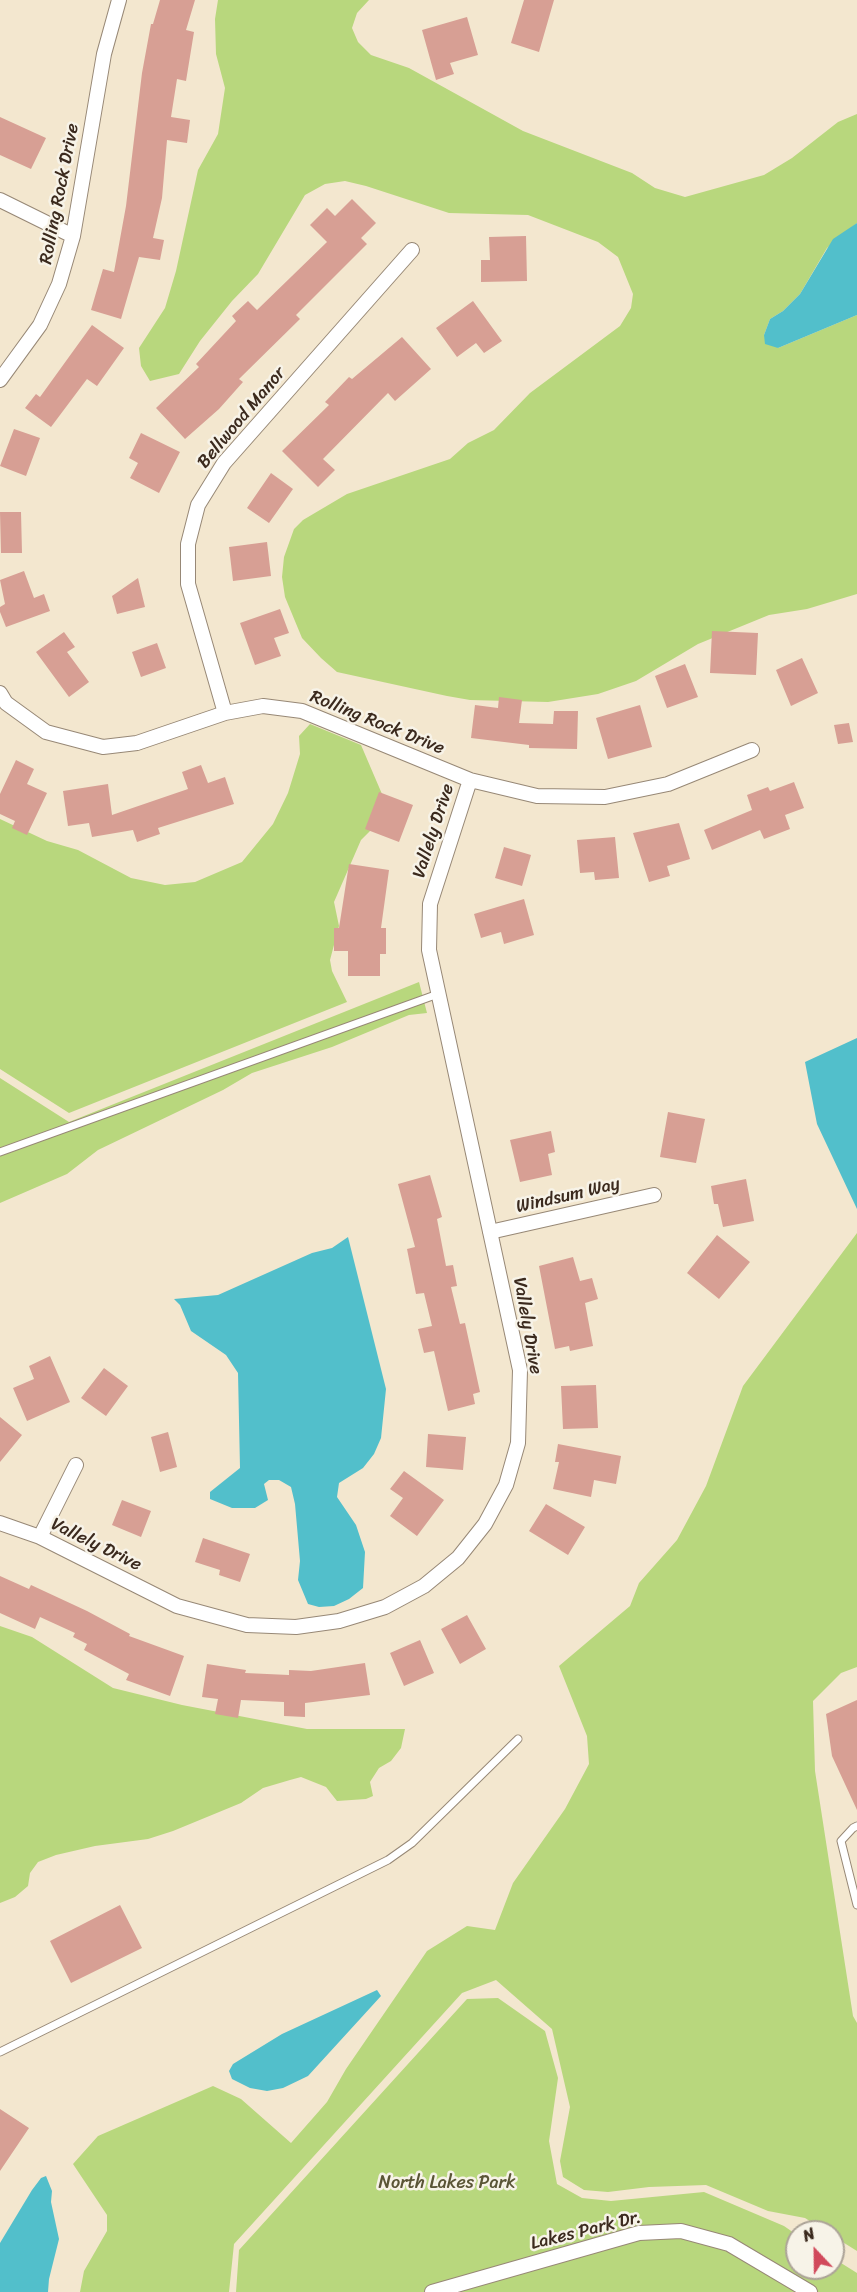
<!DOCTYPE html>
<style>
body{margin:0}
#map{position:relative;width:857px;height:2292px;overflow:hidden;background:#f3e7cf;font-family:Sriracha,sans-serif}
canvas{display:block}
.north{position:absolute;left:785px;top:2220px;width:60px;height:60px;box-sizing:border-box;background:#f7f3e8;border:2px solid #aca397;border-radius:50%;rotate:338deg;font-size:16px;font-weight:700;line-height:24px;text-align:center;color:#3b2a1e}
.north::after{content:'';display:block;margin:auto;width:21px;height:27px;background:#d1495b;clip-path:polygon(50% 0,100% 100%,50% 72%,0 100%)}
</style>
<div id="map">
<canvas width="857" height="2292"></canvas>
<div class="north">N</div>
</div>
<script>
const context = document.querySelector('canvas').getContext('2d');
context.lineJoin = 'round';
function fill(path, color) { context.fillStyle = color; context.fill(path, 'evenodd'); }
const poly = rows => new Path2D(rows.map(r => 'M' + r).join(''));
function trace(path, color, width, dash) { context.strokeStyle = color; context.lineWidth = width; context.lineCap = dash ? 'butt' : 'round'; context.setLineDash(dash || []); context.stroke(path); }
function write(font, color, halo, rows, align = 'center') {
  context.font = font + ' Sriracha,sans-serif'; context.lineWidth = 5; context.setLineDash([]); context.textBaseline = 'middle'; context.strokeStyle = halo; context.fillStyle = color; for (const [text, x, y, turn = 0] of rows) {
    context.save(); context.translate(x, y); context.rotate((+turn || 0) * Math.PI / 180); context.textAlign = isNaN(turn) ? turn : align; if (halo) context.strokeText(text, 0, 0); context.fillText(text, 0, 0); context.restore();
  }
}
fill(poly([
 [218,0,369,0,357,13,352,28,358,42,371,55,409,68,523,131,632,173,655,188,685,197,764,175,792,158,838,122,857,114,857,223,827,248,800,294,783,311,770,319,764,335,778,348,857,315,857,594,807,609,769,615,698,644,636,681,598,694,548,702,470,700,447,696,337,672,321,658,302,638,285,597,282,577,284,557,294,529,303,520,347,494,450,459,468,443,494,430,530,393,620,326,631,308,633,294,618,257,598,242,528,215,449,213,366,186,345,181,325,184,305,195,258,274,232,301,200,341,179,374,150,381,141,366,139,348,165,308,176,271,198,170,218,134,225,88,216,54,215,19],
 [310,724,361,745,382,794,370,831,361,840,334,902,339,926,330,960,332,971,347,1002,69,1113,0,1069,0,819,47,841,78,850,131,878,165,885,195,882,242,862,273,824,288,793,300,754,299,736],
 [419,982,427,1013,409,1015,332,1047,252,1073,223,1090,98,1150,67,1174,0,1203,0,1078,69,1122],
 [857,1233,857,1667,841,1673,813,1701,815,1771,853,2016,857,2023,857,2251,833,2236,833,2232,827,2232,805,2218,768,2211,706,2185,649,2187,608,2192,584,2190,563,2177,560,2161,570,2107,552,2029,496,1980,462,1993,234,2244,229,2292,80,2292,84,2271,107,2231,107,2215,73,2164,98,2136,213,2086,241,2099,291,2143,327,2102,346,2069,427,1951,467,1926,495,1930,513,1883,565,1809,589,1764,587,1736,559,1666,630,1606,639,1583,677,1540,706,1486,743,1386],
 [0,1626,32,1637,113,1688,182,1705,307,1729,405,1729,401,1748,391,1761,379,1768,370,1782,373,1796,366,1799,337,1801,326,1787,301,1777,290,1780,263,1788,241,1803,173,1831,148,1839,95,1846,56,1855,38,1862,30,1873,28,1886,15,1897,0,1903],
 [498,1998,545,2031,558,2078,549,2141,557,2184,582,2198,611,2201,704,2192,784,2226,797,2235,797,2268,833,2268,833,2258,857,2273,857,2292,236,2292,239,2250,467,1999]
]), '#b8d77d');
fill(poly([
 [857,223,857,315,778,348,765,344,764,335,770,319,783,311,800,294,833,239],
 [857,1038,857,1209,817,1124,805,1062],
 [348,1237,386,1389,381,1438,374,1454,363,1468,339,1483,337,1497,356,1525,365,1552,363,1588,349,1599,334,1606,319,1607,308,1604,298,1580,300,1561,295,1504,291,1487,279,1480,269,1480,264,1484,268,1500,255,1508,232,1508,210,1499,210,1492,240,1468,238,1373,226,1355,191,1331,180,1305,174,1299,218,1295,312,1253,332,1248],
 [377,1990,381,1996,308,2076,283,2088,267,2091,250,2088,232,2079,229,2071,233,2064,282,2034],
 [46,2176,52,2191,51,2202,59,2239,49,2279,48,2292,0,2292,0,2243,32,2190,41,2178]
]), '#52bfcb');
fill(poly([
 [160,0,195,0,186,30,194,32,186,81,177,79,171,117,190,120,187,143,167,140,162,198,153,238,164,240,160,260,139,257,121,319,91,310,103,269,114,272,126,206,142,73,151,24,153,24],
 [524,0,554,0,539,52,511,43],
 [467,17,478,55,450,63,454,74,436,80,422,30],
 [0,117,46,138,31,169,0,155],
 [352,199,376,223,361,238,367,244,296,315,300,319,239,379,243,382,219,409,185,439,156,408,199,367,196,364,236,321,232,316,248,301,257,310,327,242,310,225,327,208,335,216],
 [526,236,527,281,481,282,481,260,490,260,489,237],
 [473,301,502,341,484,353,476,343,457,357,436,328],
 [92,325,124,348,97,386,87,379,51,427,25,408,36,394,40,397],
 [402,337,431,369,395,401,388,393,323,459,335,470,318,487,282,451,329,405,325,402,349,377,352,379],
 [14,429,40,438,26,476,0,466],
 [141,433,180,452,159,493,130,478,138,463,129,458],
 [271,473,293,489,269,523,247,508],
 [0,512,21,512,22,553,1,553],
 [267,542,271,576,233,581,229,547],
 [24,571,34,598,44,594,50,611,6,627,0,612,0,607,5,604,0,580],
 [138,578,145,607,117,614,112,596],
 [280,609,289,633,274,638,281,656,255,665,240,623],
 [712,631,758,633,756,675,710,673],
 [64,632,75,647,67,652,89,682,69,697,36,652],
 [157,643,166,668,141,677,132,652],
 [802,658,818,693,791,706,776,670],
 [685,664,698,697,667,708,655,676],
 [499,697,522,700,519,723,553,724,554,711,578,711,577,749,529,748,529,745,471,738,475,705,498,708],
 [640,705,652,747,608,759,596,718],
 [849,723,853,742,838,744,834,725],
 [16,760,34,769,27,784,47,793,27,835,12,828,15,821,0,814,0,794],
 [201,765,208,783,225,777,234,804,158,828,160,834,137,842,133,830,92,837,89,823,68,826,63,791,108,784,112,815,188,789,182,772],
 [794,782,804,808,785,815,790,829,764,839,760,830,712,850,704,830,752,810,747,795,768,787,770,791],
 [379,792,413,805,399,842,365,829],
 [679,823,690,859,667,866,670,876,649,882,633,833],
 [615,837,619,878,595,880,594,872,580,873,577,840],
 [504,847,531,855,522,886,495,878],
 [349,864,389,870,381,928,386,928,386,954,380,954,380,976,348,976,348,951,334,951,334,928,339,928],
 [524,899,534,935,504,944,501,932,481,938,474,914],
 [668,1112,705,1119,696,1163,660,1157],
 [551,1131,555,1152,548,1154,552,1175,520,1182,510,1140],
 [430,1175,442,1217,437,1219,446,1266,453,1265,457,1286,451,1287,460,1324,465,1323,480,1392,473,1394,475,1404,448,1411,434,1351,424,1353,418,1329,432,1326,424,1293,416,1294,407,1249,415,1247,398,1184],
 [746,1179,754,1221,723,1227,718,1204,714,1204,711,1186],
 [717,1235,750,1262,719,1299,687,1273],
 [573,1257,580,1281,592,1278,598,1299,585,1303,593,1346,570,1351,569,1346,555,1349,539,1266],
 [50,1356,70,1402,27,1421,13,1388,34,1379,29,1366],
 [104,1368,128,1386,106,1416,81,1398],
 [596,1385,598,1428,563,1429,561,1386],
 [0,1417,22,1435,0,1462],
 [168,1432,177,1467,160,1472,151,1437],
 [428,1434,466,1437,463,1470,426,1467],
 [558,1444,621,1456,616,1484,594,1480,591,1497,553,1489,559,1462,555,1462],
 [404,1471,444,1500,417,1536,390,1516,403,1498,390,1489],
 [122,1500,151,1511,141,1537,112,1525],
 [546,1504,585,1527,568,1555,529,1531],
 [203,1538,250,1554,240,1582,219,1575,220,1570,195,1562],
 [0,1576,29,1589,31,1585,87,1611,130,1634,129,1636,184,1656,170,1696,126,1680,129,1674,84,1650,87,1644,73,1637,75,1633,40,1617,35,1629,0,1613],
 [467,1615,486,1649,460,1664,441,1629],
 [420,1640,434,1673,404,1686,390,1653],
 [365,1663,370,1695,305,1703,305,1717,284,1716,284,1702,241,1700,238,1718,215,1714,218,1699,202,1697,207,1664,246,1670,245,1673,289,1675,289,1670,311,1671],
 [857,1700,857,1810,832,1756,826,1714],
 [120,1905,142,1948,71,1983,50,1941],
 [0,2109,29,2128,0,2171]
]), '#d79f94');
const lane = poly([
 [0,1152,438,994],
 [857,1826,853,1828,841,1841,857,1905],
 [0,2052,388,1860,412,1843,518,1739]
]);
const street = poly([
 [0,200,73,236],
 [0,380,40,325,59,284,73,236,104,54,119,0],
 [0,693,6,703,46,732,103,747,137,743,225,713,263,706,302,711,470,780,537,796,605,797,668,784,752,750],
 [225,713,188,584,188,544,198,505,224,463,412,250],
 [490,1232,654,1195],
 [0,1523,40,1537,177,1606,247,1625,296,1627,339,1621,385,1607,424,1586,458,1558,485,1524,506,1485,518,1443,520,1370,429,950,430,904,470,780],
 [40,1537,76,1465],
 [432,2292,639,2233,681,2231,729,2244,810,2292]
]);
trace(lane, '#978876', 9);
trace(street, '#978876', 16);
trace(lane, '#fff', 7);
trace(street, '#fff', 14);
write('18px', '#3b2a1e', '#f7f3e8', [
 ["Rolling Rock Drive",60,194,-79],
 ["Bellwood Manor",242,418,-50],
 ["Rolling Rock Drive",377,723,22],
 ["Vallely Drive",434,831,-72],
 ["Windsum Way",568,1196,-13],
 ["Vallely Drive",527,1326,80],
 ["Vallely Drive",96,1545,26],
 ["Lakes Park Dr.",586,2231,-14]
]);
write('18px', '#5a5536', '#f7f3e8', [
 ["North Lakes Park",447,2183]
]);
</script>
